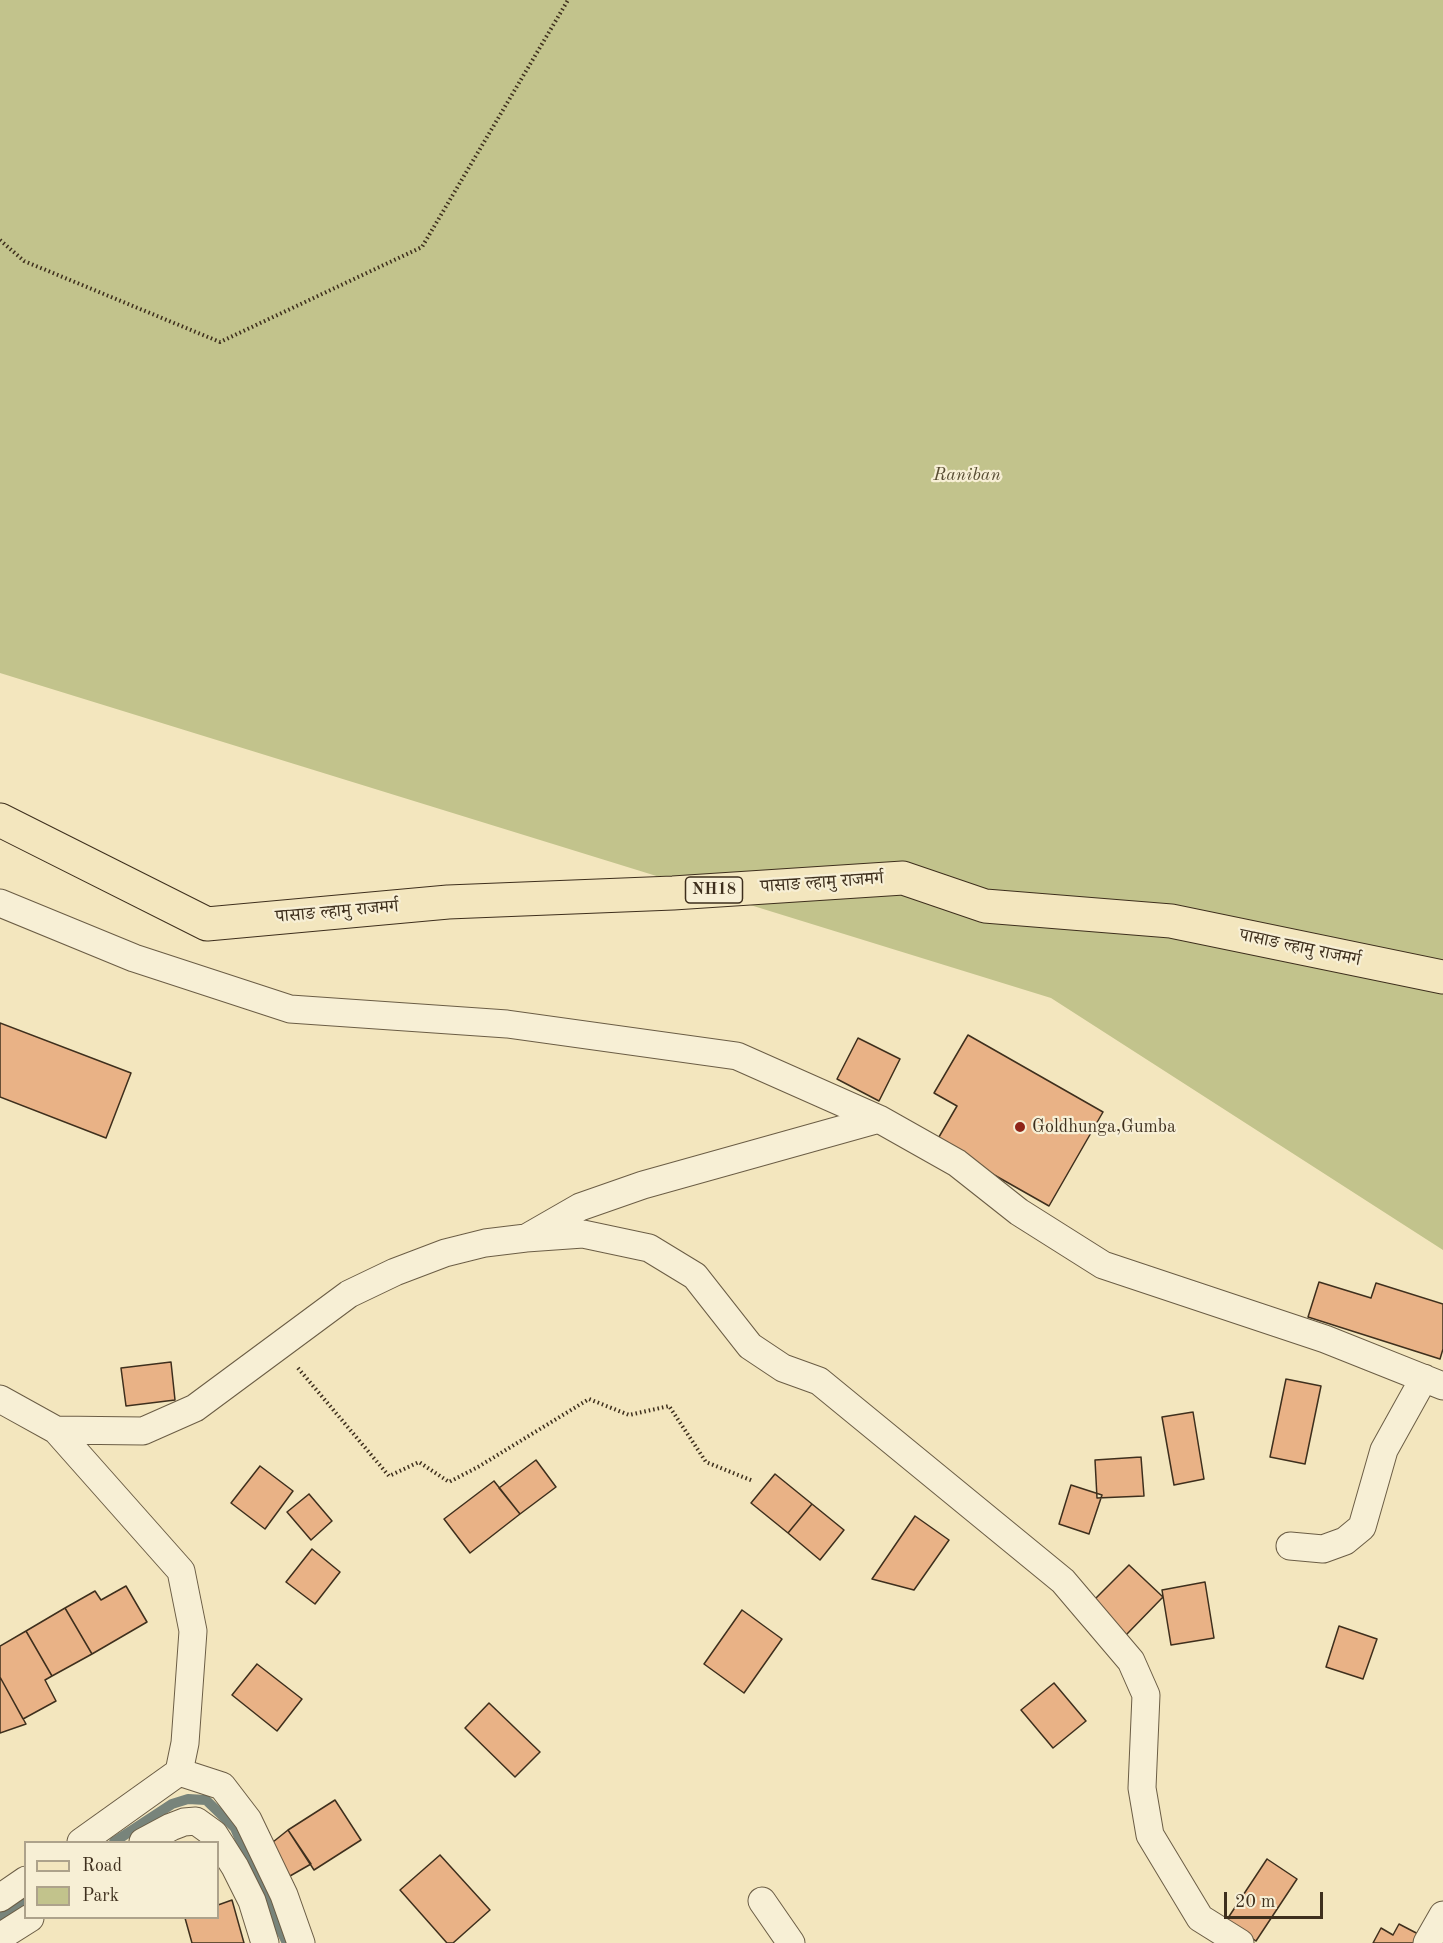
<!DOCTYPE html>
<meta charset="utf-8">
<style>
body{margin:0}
#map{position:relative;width:1443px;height:1943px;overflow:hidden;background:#f3e6be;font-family:"Old Standard TT",serif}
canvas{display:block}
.legend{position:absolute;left:24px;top:1841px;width:195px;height:78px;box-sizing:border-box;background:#f7efd5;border:2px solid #ada28b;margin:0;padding:8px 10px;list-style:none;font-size:18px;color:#3e2f1d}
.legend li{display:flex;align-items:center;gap:12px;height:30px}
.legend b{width:30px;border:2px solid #ada28b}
.scale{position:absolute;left:1224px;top:1892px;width:99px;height:27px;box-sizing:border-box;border:3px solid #3e2f1d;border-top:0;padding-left:8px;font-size:18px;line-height:21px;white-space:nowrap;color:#3e2f1d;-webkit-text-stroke:4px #f7efd5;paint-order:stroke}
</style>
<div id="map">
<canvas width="1443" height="1943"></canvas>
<ul class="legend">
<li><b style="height:8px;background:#f3e6be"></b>Road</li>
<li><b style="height:16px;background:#c2c38c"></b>Park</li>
</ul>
<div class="scale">20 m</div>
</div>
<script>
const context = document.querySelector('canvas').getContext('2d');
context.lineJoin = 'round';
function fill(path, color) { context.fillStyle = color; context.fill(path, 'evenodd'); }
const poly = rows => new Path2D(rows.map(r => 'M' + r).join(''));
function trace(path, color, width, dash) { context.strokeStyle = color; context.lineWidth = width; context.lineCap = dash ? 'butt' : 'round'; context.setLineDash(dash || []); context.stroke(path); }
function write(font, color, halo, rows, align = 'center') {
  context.font = font + ' "Old Standard TT","Noto Serif Devanagari",serif'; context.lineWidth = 4.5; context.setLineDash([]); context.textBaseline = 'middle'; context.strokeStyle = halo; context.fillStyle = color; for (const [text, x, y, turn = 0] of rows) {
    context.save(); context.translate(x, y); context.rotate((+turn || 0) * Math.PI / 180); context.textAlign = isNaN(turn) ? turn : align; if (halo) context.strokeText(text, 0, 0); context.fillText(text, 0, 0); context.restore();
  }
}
fill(poly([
 [0,0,1443,0,1443,1250,1051,998,0,673]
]), '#c2c38c');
trace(poly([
 [114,1842,172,1804,188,1799,206,1800,235,1828,265,1899,287,1943],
 [0,1918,26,1901]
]), '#78847b', 10);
const building = poly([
 [0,1023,131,1073,106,1138,0,1097,0,1023],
 [968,1035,1103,1112,1049,1206,936,1142,957,1106,934,1093,968,1035],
 [858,1038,900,1059,879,1101,837,1079,858,1038],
 [1319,1282,1371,1298,1376,1283,1443,1304,1443,1349,1440,1359,1308,1317,1319,1282],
 [171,1362,175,1400,126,1406,121,1368,171,1362],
 [1286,1379,1321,1386,1305,1464,1270,1457,1286,1379],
 [1193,1412,1204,1479,1174,1485,1162,1417,1193,1412],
 [1141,1457,1144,1496,1097,1498,1095,1460,1141,1457],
 [536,1460,556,1487,520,1514,499,1488,536,1460],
 [260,1466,293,1491,265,1529,231,1503,260,1466],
 [775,1474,812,1504,788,1533,751,1503,775,1474],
 [494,1481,520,1514,470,1553,444,1519,494,1481],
 [1071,1485,1102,1495,1089,1534,1059,1524,1071,1485],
 [309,1494,332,1521,311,1540,287,1512,309,1494],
 [812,1504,844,1530,820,1560,788,1533,812,1504],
 [915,1516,949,1540,914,1590,872,1579,915,1516],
 [312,1549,340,1572,315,1604,286,1582,312,1549],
 [1129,1565,1163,1597,1126,1635,1092,1602,1129,1565],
 [1205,1582,1214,1638,1171,1645,1162,1590,1205,1582],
 [126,1586,147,1622,92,1654,65,1608,95,1591,101,1600,126,1586],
 [65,1608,92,1654,52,1676,26,1631,65,1608],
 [742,1610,782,1639,744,1693,704,1664,742,1610],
 [1339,1626,1377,1639,1363,1679,1326,1667,1339,1626],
 [26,1631,52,1676,45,1680,56,1701,23,1719,0,1677,0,1646,26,1631],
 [257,1664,302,1699,277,1731,232,1695,257,1664],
 [0,1677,26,1724,0,1733,0,1677],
 [1054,1683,1086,1721,1053,1748,1021,1710,1054,1683],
 [489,1703,540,1752,515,1777,465,1728,489,1703],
 [335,1800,361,1840,314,1870,288,1830,335,1800],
 [288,1830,311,1864,290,1876,268,1846,288,1830],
 [440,1855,490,1910,453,1943,447,1943,400,1890,440,1855],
 [1267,1859,1297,1879,1256,1941,1226,1921,1267,1859],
 [232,1900,244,1943,192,1943,185,1918,218,1918,218,1905,232,1900],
 [1399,1924,1424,1937,1421,1943,1373,1943,1381,1928,1393,1935,1399,1924]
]);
fill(building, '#e9b286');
trace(building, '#3e2f1d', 1.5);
const minor = poly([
 [0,903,134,958,290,1009,507,1024,737,1056,879,1119,957,1163,1019,1212,1103,1265,1325,1339,1443,1386],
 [526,1238,583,1234,649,1248,695,1276,750,1346,783,1368,819,1381,1063,1581,1131,1661,1146,1695,1142,1788,1150,1835,1200,1918,1240,1943],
 [0,1399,56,1430,181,1571,193,1631,185,1743,179,1772,81,1842],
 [56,1430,143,1431,195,1408,349,1294,395,1272,445,1253,485,1243,526,1238,580,1207,643,1185,879,1119],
 [1290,1546,1323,1549,1345,1541,1362,1527,1384,1450,1424,1378],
 [179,1772,222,1786,248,1820,284,1895,301,1943],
 [143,1842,171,1827,184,1822,196,1821,214,1834,235,1867,252,1901,265,1943],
 [0,1898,26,1880],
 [762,1901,791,1943],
 [0,1937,30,1918],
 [1427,1943,1443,1915]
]);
const primary = poly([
 [0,820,207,924,448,902,673,893,903,878,985,906,1171,921,1443,977]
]);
trace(minor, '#6b5d45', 29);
trace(primary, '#3e2f1d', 35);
trace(poly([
 [0,240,24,261,220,342,422,247,568,0],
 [298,1368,389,1476,419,1462,449,1482,478,1467,589,1399,629,1415,669,1406,706,1462,753,1481]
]), '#3e2f1d', 4, [1.5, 3]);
trace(minor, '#f7efd5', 27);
trace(primary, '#f3e6be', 33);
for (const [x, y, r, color] of [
 [1020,1127,6,"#8f2418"]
]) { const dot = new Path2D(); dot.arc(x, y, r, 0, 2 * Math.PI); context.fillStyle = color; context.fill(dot); trace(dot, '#f7efd5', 2); }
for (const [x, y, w] of [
 [714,890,57]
]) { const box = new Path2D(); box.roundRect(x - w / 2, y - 13, w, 26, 4.5); context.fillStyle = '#f7efd5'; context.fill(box); trace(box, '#3e2f1d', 1.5); }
write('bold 16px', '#3e2f1d', null, [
 ["NH18",714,890]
]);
write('italic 18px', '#584d33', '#f7efd5', [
 ["Raniban",967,475]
]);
write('18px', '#3e2f1d', '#f7efd5', [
 ["पासाङ ल्हामु राजमर्ग",822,883,-4],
 ["पासाङ ल्हामु राजमर्ग",337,912,-5],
 ["पासाङ ल्हामु राजमर्ग",1300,948,12]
]);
write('18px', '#3e2f1d', '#f7efd5', [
 ["Goldhunga,Gumba",1032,1127]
], 'left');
</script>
